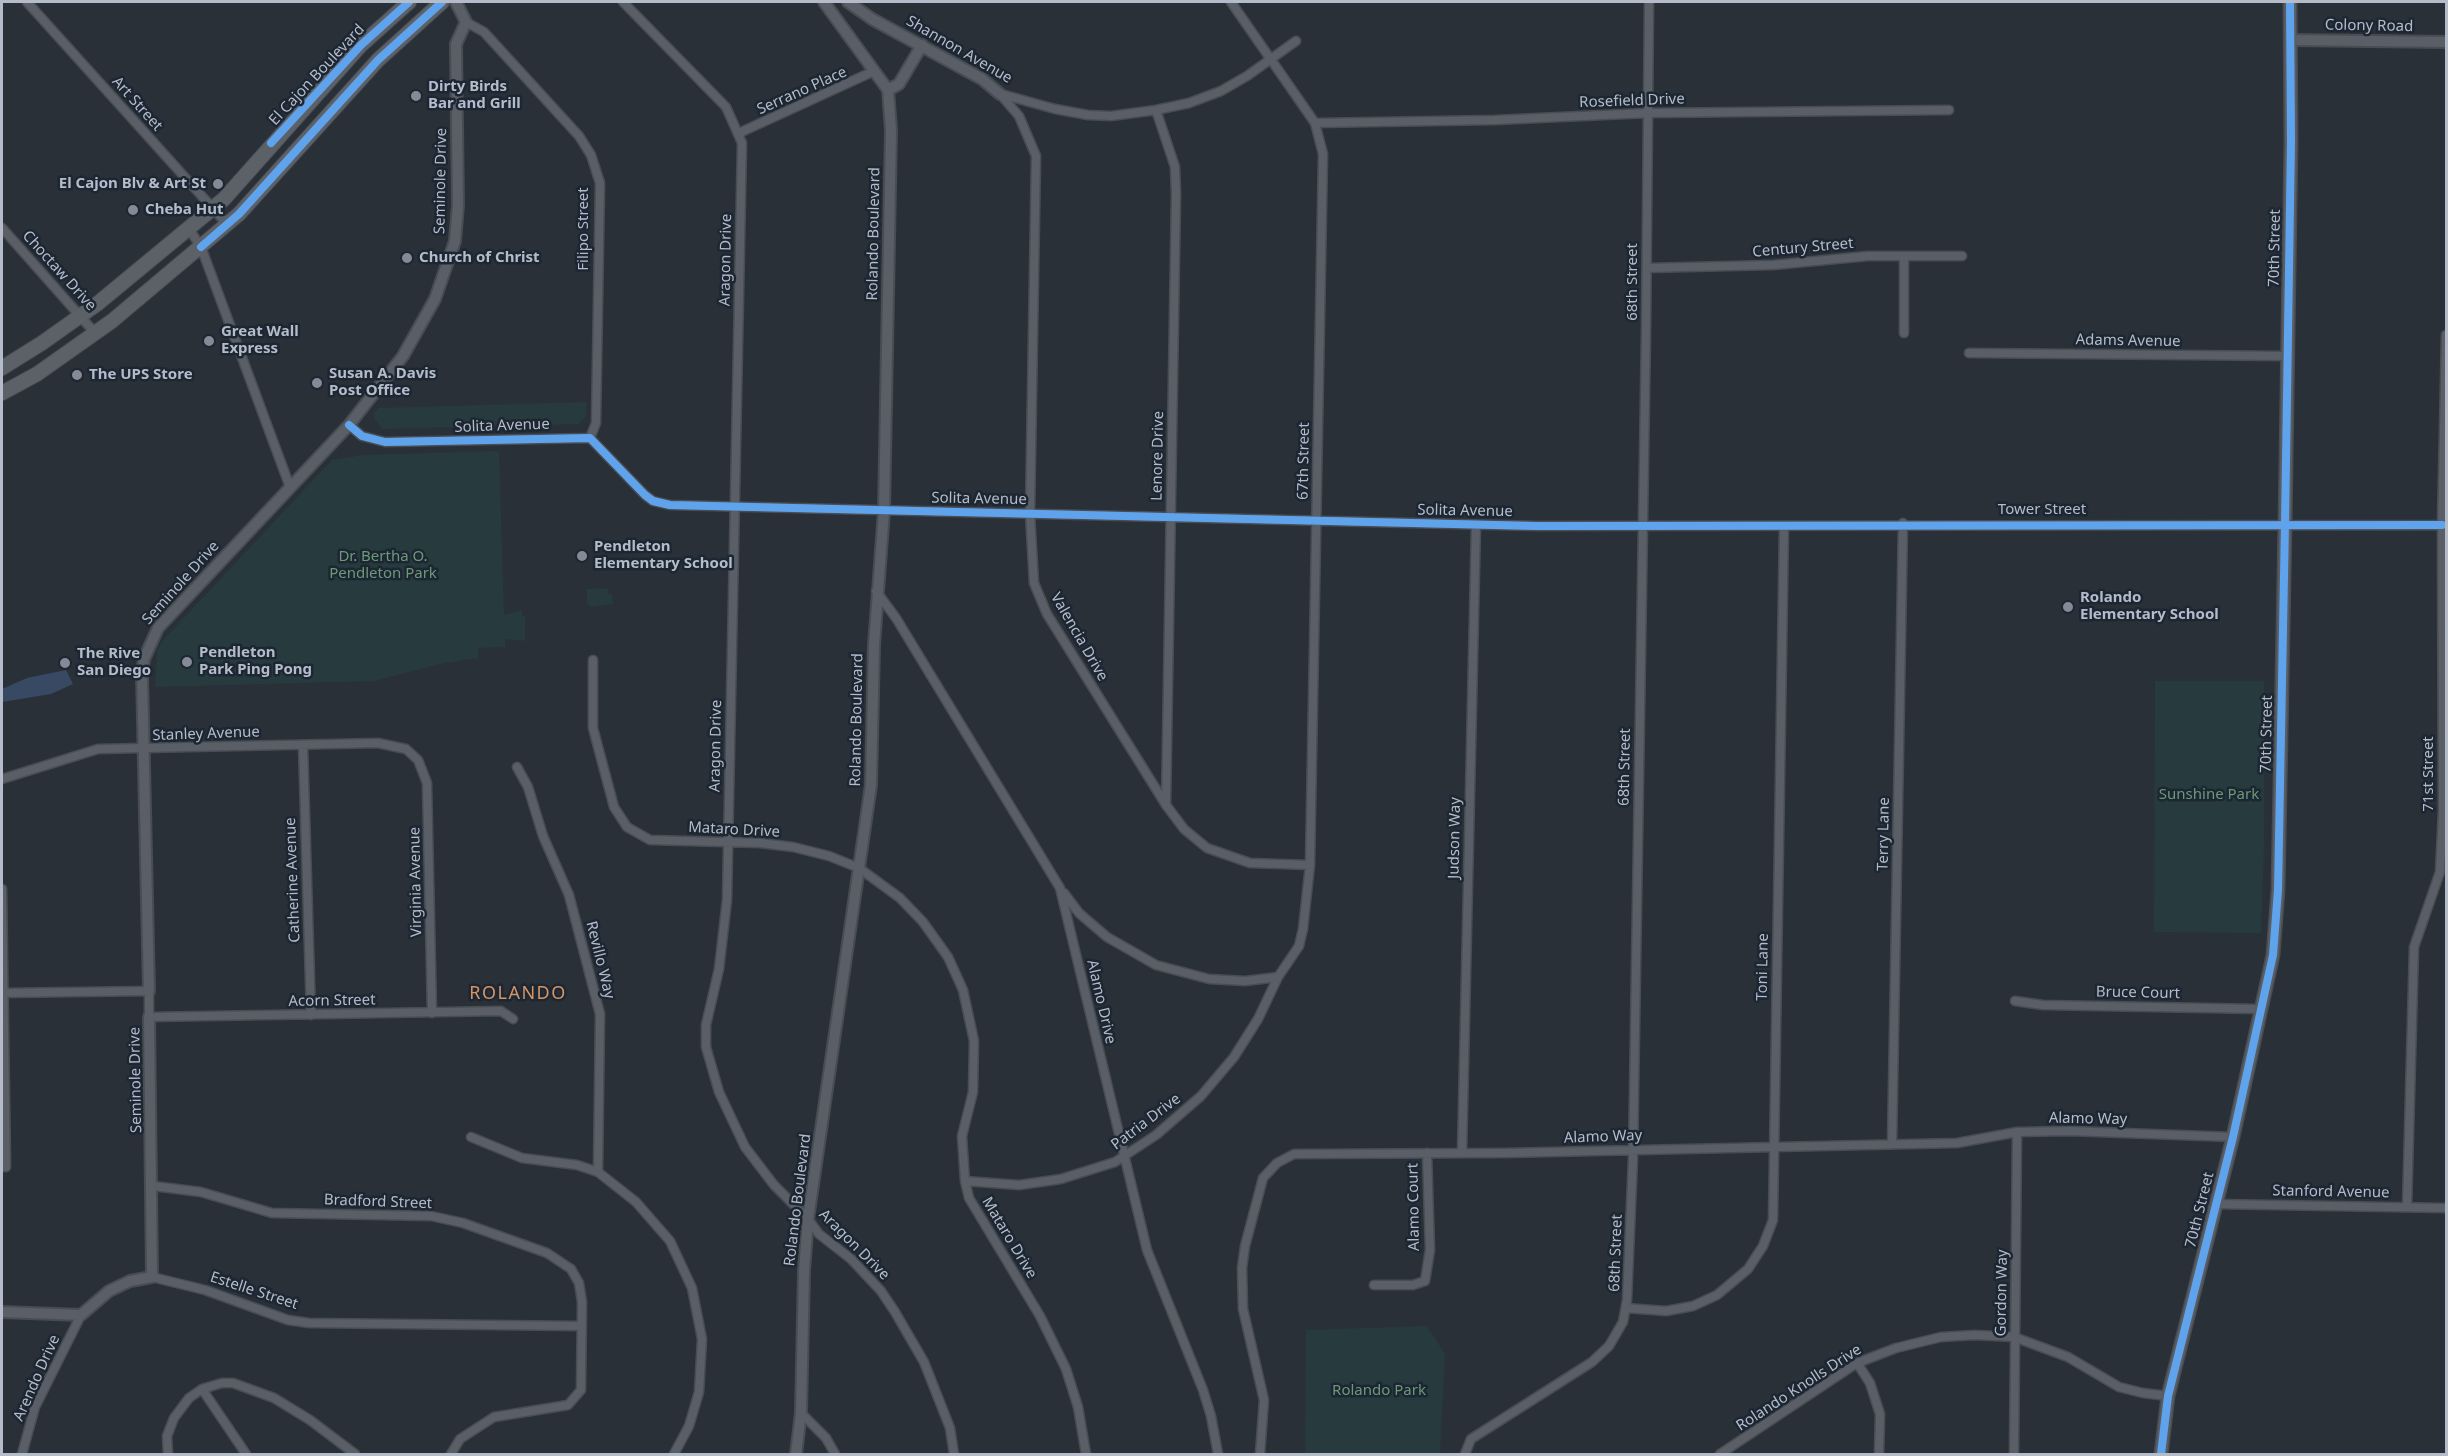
<!DOCTYPE html>
<style>
body{margin:0}
#map{position:relative;width:2448px;height:1456px;overflow:hidden;background:#2a3038;font-family:"Noto Sans",sans-serif}
canvas{display:block}
.frame{position:absolute;inset:0;border:3px solid #b4bcc9;pointer-events:none}
</style>
<div id="map">
<canvas width="2448" height="1456"></canvas>
<div class="frame"></div>
</div>
<script>
const context = document.querySelector('canvas').getContext('2d');
context.lineJoin = 'round';
function fill(path, color) { context.fillStyle = color; context.fill(path, 'evenodd'); }
const poly = rows => new Path2D(rows.map(r => 'M' + r).join(''));
function trace(path, color, width, dash) { context.strokeStyle = color; context.lineWidth = width; context.lineCap = dash ? 'butt' : 'round'; context.setLineDash(dash || []); context.stroke(path); }
function write(font, color, halo, rows, align = 'center') {
  context.font = font + ' "Noto Sans",sans-serif'; context.lineWidth = 5; context.setLineDash([]); context.textBaseline = 'middle'; context.strokeStyle = halo; context.fillStyle = color; for (const [text, x, y, turn = 0] of rows) {
    context.save(); context.translate(x, y); context.rotate((+turn || 0) * Math.PI / 180); context.textAlign = isNaN(turn) ? turn : align; if (halo) context.strokeText(text, 0, 0); context.fillText(text, 0, 0); context.restore();
  }
}
fill(poly([
 [587,402,586,417,578,424,382,429,375,420,374,413,378,408],
 [499,451,504,615,522,610,522,616,525,617,525,641,505,639,505,647,478,648,478,658,444,663,374,681,155,687,157,650,165,638,332,460,363,455],
 [600,588,608,589,608,594,612,594,613,604,591,607,587,604,587,589],
 [2155,681,2264,681,2264,848,2261,933,2154,932],
 [1427,1326,1445,1354,1440,1454,1305,1454,1306,1330]
]), '#273a3e');
fill(poly([
 [66,670,73,684,51,694,2,702,2,689,27,678]
]), '#384963');
const minor = poly([
 [27,2,227,224],
 [623,2,726,107,742,143,727,900,719,969,706,1025,706,1047,719,1092,745,1147,774,1185,808,1219,819,1234,851,1259,881,1291,895,1312,924,1362,950,1428,954,1454],
 [466,22,484,32,579,136,591,155,600,183,596,423,590,438],
 [1000,94,1019,116,1036,156,1030,514,1034,583,1047,614,1166,805,1184,829,1207,848,1250,863,1310,865],
 [1001,94,1055,109,1088,115,1111,116,1156,110,1189,103,1221,91,1247,76,1296,41],
 [1156,110,1175,167,1176,194,1166,805],
 [1315,123,1495,120,1648,113,1949,110],
 [739,133,874,71],
 [2,228,95,333],
 [189,229,201,247,290,487],
 [1904,256,1904,333],
 [1647,268,1773,265,1868,256,1962,256],
 [1969,353,2287,356],
 [349,425,362,436,385,442,590,438,645,495,653,501,670,505,1536,526,2442,525],
 [876,591,896,618,1060,888,1147,1250,1203,1390,1211,1416,1218,1454],
 [593,660,593,728,614,807,627,827,650,840,760,843,793,847,829,856,859,868,900,898,923,922,948,957,963,990,974,1041,973,1092,962,1136,965,1181,969,1198,1040,1316,1066,1369,1078,1407,1086,1454],
 [303,745,311,1015],
 [517,767,528,787,543,836,569,895,600,1014,598,1172],
 [2,779,98,749,378,743,406,749,418,760,427,783,432,1013],
 [2,889,6,1167,2,1167],
 [1064,893,1079,913,1107,937,1156,965,1209,979,1245,981,1278,977],
 [2,993,149,991,149,1017,501,1011,513,1019],
 [2015,1001,2043,1005,2260,1009],
 [471,1137,522,1158,577,1165,598,1172,636,1202,670,1241,692,1288,702,1339,699,1392,689,1426,674,1454],
 [1892,1144,1903,523],
 [1462,1153,1476,525],
 [965,1181,1019,1185,1061,1179,1115,1162,1156,1135,1201,1096,1234,1057,1258,1019,1278,977,1299,946,1303,929,1310,865,1323,154,1315,123,1231,2],
 [153,1186,201,1192,272,1213,431,1216,463,1223,547,1253,571,1269,579,1283,582,1302,581,1390,568,1405,494,1417,460,1439,451,1454],
 [2215,1204,2446,1208],
 [2407,1207,2414,947,2440,872,2443,811,2442,525,2446,335],
 [152,1277,205,1290,288,1320,309,1323,581,1326],
 [1374,1285,1413,1285,1425,1281,1430,1250,1427,1153],
 [1626,1308,1666,1311,1693,1306,1717,1295,1748,1269,1763,1246,1773,1220,1784,526],
 [1857,1363,1870,1383,1880,1414,1879,1454],
 [202,1389,246,1454],
 [801,1413,826,1438,835,1454],
 [22,1454,35,1407,81,1315],
 [168,1454,167,1436,174,1418,189,1398,202,1389,222,1383,233,1383,274,1398,310,1420,355,1454],
 [1260,1454,1264,1400,1243,1309,1242,1268,1245,1246,1263,1178,1277,1163,1294,1154,1505,1153,1957,1143,2017,1132,2069,1131,2233,1137],
 [1465,1454,1471,1439,1592,1362,1609,1346,1623,1322,1627,1300,1633,1158,1646,331,1649,2],
 [1720,1454,1857,1363,1896,1348,1941,1337,1975,1335,2014,1337,2068,1357,2119,1387,2143,1393,2168,1396],
 [2014,1454,2017,1132]
]);
const tertiary = poly([
 [848,2,872,19,982,79,1000,94],
 [2291,40,2446,42],
 [888,90,899,84,922,45],
 [149,991,142,675,144,659,158,628,349,425,403,356,435,299,455,241,458,205,456,44,466,22,456,2],
 [2,1312,81,1315,109,1291,130,1281,152,1277,149,1017],
 [796,1454,801,1413,804,1271,808,1219,871,785,874,645,884,511,891,130,888,90,824,2]
]);
const secondary = poly([
 [2161,1454,2168,1396,2233,1137,2273,955,2278,890,2285,524,2291,141,2290,2]
]);
const primary = poly([
 [2,368,42,343,97,304,224,199,361,45,409,2],
 [2,393,37,374,112,321,239,214,378,60,442,2]
]);
trace(minor, '#484c53', 11);
trace(tertiary, '#484c53', 14);
trace(secondary, '#484c53', 15);
trace(primary, '#484c55', 16);
trace(minor, '#5a5e66', 8);
trace(tertiary, '#5a5e66', 10);
trace(secondary, '#595d64', 12);
trace(primary, '#5c6168', 14);
trace(poly([
 [271,143,361,45,409,2],
 [201,247,239,214,378,60,442,2],
 [349,425,362,436,385,442,590,438,645,495,653,501,670,505,1536,526,2442,525],
 [2161,1454,2168,1396,2233,1137,2273,955,2278,890,2285,524,2291,141,2290,2]
]), '#60a3ed', 8);
for (const [x, y, r, color] of [
 [416,96,6,"#848b96"],
 [218,184,6,"#848b96"],
 [133,210,6,"#848b96"],
 [407,258,6,"#848b96"],
 [209,341,6,"#848b96"],
 [77,375,6,"#848b96"],
 [317,383,6,"#848b96"],
 [582,556,6,"#848b96"],
 [2068,607,6,"#848b96"],
 [187,662,6,"#848b96"],
 [65,663,6,"#848b96"]
]) { const dot = new Path2D(); dot.arc(x, y, r, 0, 2 * Math.PI); context.fillStyle = color; context.fill(dot); trace(dot, '#1d2633', 2); }
write('15px', '#b4bcc9', '#1d2633', [
 ["Colony Road",2369,26,1],
 ["Shannon Avenue",959,50,30],
 ["El Cajon Boulevard",317,75,-47],
 ["Serrano Place",802,91,-24],
 ["Rosefield Drive",1632,101,-2],
 ["Art Street",137,104,48],
 ["Seminole Drive",441,181,-89],
 ["Filipo Street",584,229,-90],
 ["Rolando Boulevard",874,234,-89],
 ["Century Street",1803,248,-5],
 ["70th Street",2275,248,-89],
 ["Aragon Drive",726,260,-89],
 ["Choctaw Drive",59,271,48],
 ["68th Street",1633,282,-90],
 ["Adams Avenue",2128,341,1],
 ["Solita Avenue",502,426,-2],
 ["Lenore Drive",1158,456,-89],
 ["67th Street",1304,461,-89],
 ["Solita Avenue",979,499,1],
 ["Tower Street",2042,510],
 ["Solita Avenue",1465,511,1],
 ["Seminole Drive",181,583,-48],
 ["Valencia Drive",1079,637,60],
 ["Rolando Boulevard",857,720,-89],
 ["Stanley Avenue",206,734,-2],
 ["70th Street",2267,734,-89],
 ["Aragon Drive",716,746,-89],
 ["68th Street",1625,767,-89],
 ["71st Street",2429,774,-90],
 ["Mataro Drive",734,830,3],
 ["Terry Lane",1884,834,-89],
 ["Judson Way",1455,838,-89],
 ["Catherine Avenue",293,880,-92],
 ["Virginia Avenue",416,882,-91],
 ["Revillo Way",600,960,76],
 ["Toni Lane",1763,967,-89],
 ["Bruce Court",2138,993,1],
 ["Acorn Street",332,1001,-1],
 ["Alamo Drive",1101,1002,77],
 ["Seminole Drive",136,1080,-91],
 ["Alamo Way",2088,1119,1],
 ["Patria Drive",1146,1122,-37],
 ["Alamo Way",1603,1137,-2],
 ["Stanford Avenue",2331,1192,1],
 ["Rolando Boulevard",798,1200,-83],
 ["Bradford Street",378,1202,2],
 ["Alamo Court",1414,1207,-91],
 ["70th Street",2200,1210,-76],
 ["Mataro Drive",1009,1238,59],
 ["Aragon Drive",854,1245,45],
 ["68th Street",1616,1253,-88],
 ["Estelle Street",254,1291,18],
 ["Gordon Way",2002,1293,-89],
 ["Arendo Drive",37,1378,-66],
 ["Rolando Knolls Drive",1799,1388,-33]
]);
write('bold 15px', '#b4bcc9', '#1d2633', [
 ["Dirty Birds",428,87],
 ["Bar and Grill",428,104],
 ["El Cajon Blv & Art St",206,184,"right"],
 ["Cheba Hut",145,210],
 ["Church of Christ",419,258],
 ["Great Wall",221,332],
 ["Express",221,349],
 ["Susan A. Davis",329,374],
 ["Post Office",329,391],
 ["The UPS Store",89,375],
 ["Pendleton",594,547],
 ["Elementary School",594,564],
 ["Rolando",2080,598],
 ["Elementary School",2080,615],
 ["Pendleton",199,653],
 ["Park Ping Pong",199,670],
 ["The Rive",77,654],
 ["San Diego",77,671]
], 'left');
write('15px', '#6b9a76', '#1d2633', [
 ["Dr. Bertha O.",383,557],
 ["Pendleton Park",383,574],
 ["Sunshine Park",2209,795],
 ["Rolando Park",1379,1391]
]);
context.letterSpacing = '1.5px';
write('18px', '#d59563', '#1d2633', [
 ["ROLANDO",518,994]
]);
context.letterSpacing = '0px';
</script>
